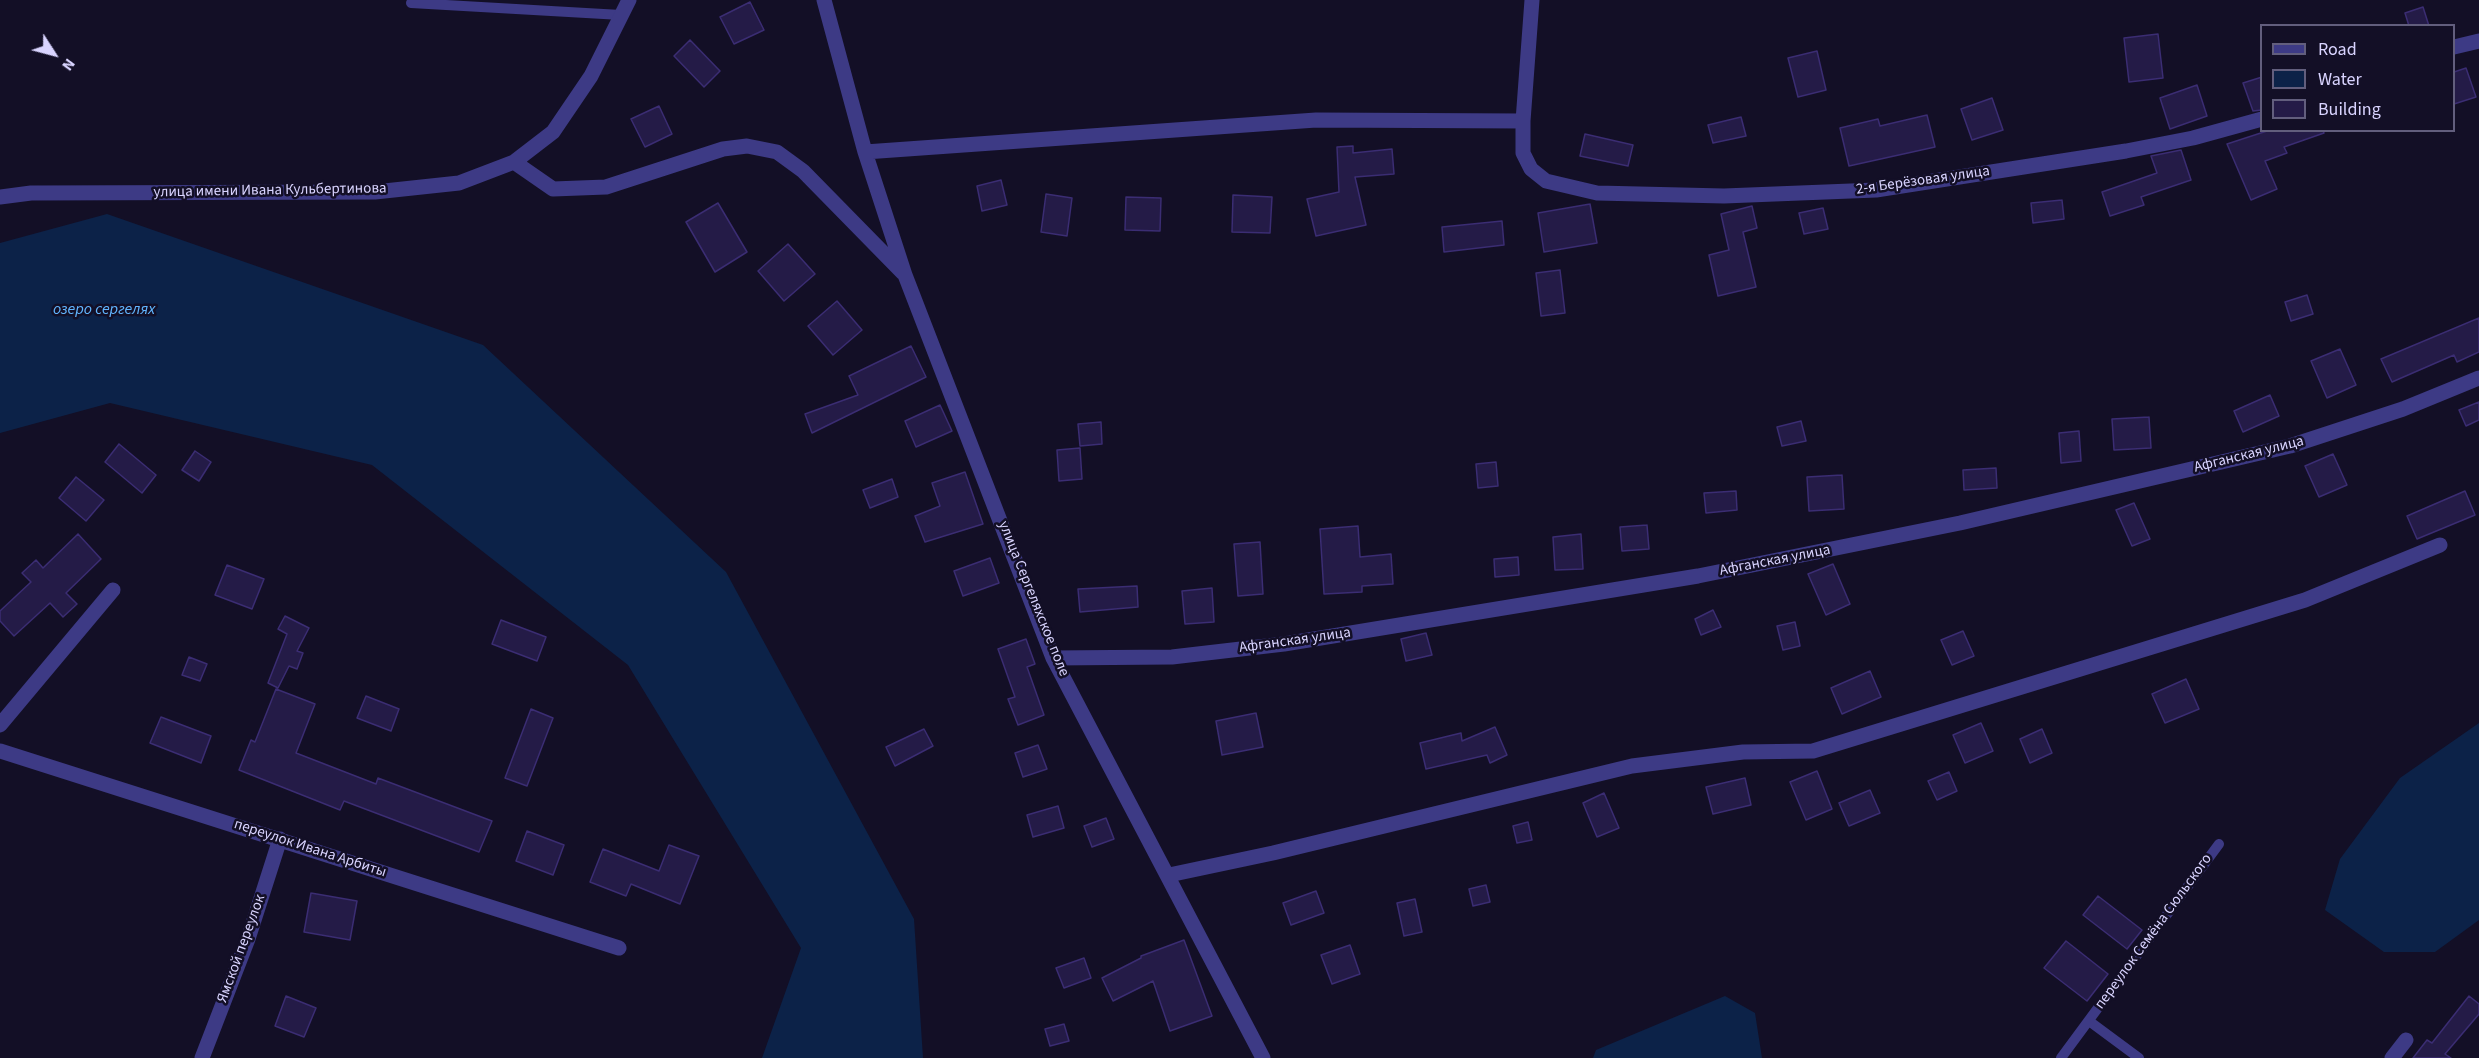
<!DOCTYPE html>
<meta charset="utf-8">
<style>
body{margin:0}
#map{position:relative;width:2479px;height:1058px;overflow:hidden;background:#130f26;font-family:"Source Sans 3",sans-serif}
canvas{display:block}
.legend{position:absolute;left:2260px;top:24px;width:195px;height:108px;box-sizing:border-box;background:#130f26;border:2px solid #625e7d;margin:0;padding:8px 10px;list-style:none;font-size:18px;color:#d9d4ff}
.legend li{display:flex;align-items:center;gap:12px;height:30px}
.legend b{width:30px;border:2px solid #625e7d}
.north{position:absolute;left:24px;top:24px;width:60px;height:60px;-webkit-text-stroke:4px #130f26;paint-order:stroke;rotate:126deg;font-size:16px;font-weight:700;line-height:24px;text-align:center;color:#d9d4ff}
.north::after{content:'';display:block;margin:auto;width:21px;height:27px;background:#d9d4ff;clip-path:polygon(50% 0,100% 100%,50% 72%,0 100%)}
</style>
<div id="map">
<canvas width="2479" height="1058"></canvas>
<ul class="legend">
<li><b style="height:8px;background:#3d3a85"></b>Road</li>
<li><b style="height:16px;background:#0c2248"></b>Water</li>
<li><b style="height:16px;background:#241b47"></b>Building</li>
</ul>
<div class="north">N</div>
</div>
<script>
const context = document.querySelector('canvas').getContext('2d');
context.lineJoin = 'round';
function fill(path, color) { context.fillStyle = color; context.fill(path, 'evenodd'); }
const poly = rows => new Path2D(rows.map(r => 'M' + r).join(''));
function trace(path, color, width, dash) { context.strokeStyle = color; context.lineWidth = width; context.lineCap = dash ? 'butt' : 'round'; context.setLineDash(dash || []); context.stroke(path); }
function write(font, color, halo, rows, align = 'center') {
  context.font = font + ' "Source Sans 3",sans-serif'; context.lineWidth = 5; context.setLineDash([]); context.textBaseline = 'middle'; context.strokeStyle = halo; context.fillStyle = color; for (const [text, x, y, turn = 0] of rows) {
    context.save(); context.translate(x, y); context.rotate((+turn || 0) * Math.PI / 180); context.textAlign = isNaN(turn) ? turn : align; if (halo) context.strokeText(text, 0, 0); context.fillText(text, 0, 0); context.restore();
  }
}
fill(poly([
 [107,214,483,345,726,572,914,919,923,1058,762,1058,801,948,628,665,372,465,110,403,0,433,0,243],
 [2479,723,2479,920,2435,952,2384,952,2325,910,2340,859,2400,778],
 [1725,996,1755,1013,1762,1058,1593,1058,1596,1050]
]), '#0c2248');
const building = poly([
 [750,2,764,30,734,44,720,17,750,2],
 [2423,7,2429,26,2409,26,2405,13,2423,7],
 [2158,34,2163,78,2129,82,2124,38,2158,34],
 [690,40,720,71,704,87,674,56,690,40],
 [1817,51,1826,90,1798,97,1788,58,1817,51],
 [2466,68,2476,97,2454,104,2454,72,2466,68],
 [2262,77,2262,110,2253,111,2243,83,2262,77],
 [2197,85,2207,116,2170,129,2160,98,2197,85],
 [1992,98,2003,130,1972,140,1961,109,1992,98],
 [659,106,672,134,645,147,631,119,659,106],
 [1927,115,1935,147,1849,166,1840,128,1878,119,1880,126,1927,115],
 [1741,117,1746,136,1713,143,1708,125,1741,117],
 [2270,130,2323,130,2324,133,2284,147,2287,153,2265,161,2277,189,2251,200,2227,144,2270,130],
 [1585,134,1633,145,1628,166,1580,156,1585,134],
 [1353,146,1353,153,1392,149,1394,174,1355,177,1366,225,1316,236,1307,199,1339,192,1337,147,1353,146],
 [2181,150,2191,180,2141,197,2144,205,2110,216,2102,192,2157,173,2151,156,2181,150],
 [1001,180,1007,205,982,211,977,186,1001,180],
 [1046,194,1072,198,1067,236,1041,232,1046,194],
 [1233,195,1272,197,1270,233,1232,232,1233,195],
 [1126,197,1161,198,1160,231,1125,230,1126,197],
 [2062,200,2064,219,2033,223,2031,203,2062,200],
 [718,203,747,252,715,272,686,222,718,203],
 [1590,204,1597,243,1544,252,1538,213,1590,204],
 [1752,206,1757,228,1743,232,1756,287,1718,296,1709,255,1729,250,1721,214,1752,206],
 [1823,208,1828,229,1804,234,1799,213,1823,208],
 [1502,221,1504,245,1444,252,1442,227,1502,221],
 [788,244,815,274,784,301,758,271,788,244],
 [1560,270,1565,313,1541,316,1536,273,1560,270],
 [2307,295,2313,314,2291,321,2285,302,2307,295],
 [837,301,862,330,833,355,808,326,837,301],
 [2479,318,2479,352,2457,362,2454,355,2392,382,2381,359,2479,318],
 [911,346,926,377,812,433,805,414,858,395,849,376,911,346],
 [2340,349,2356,385,2327,398,2311,361,2340,349],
 [2270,395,2279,416,2243,432,2234,411,2270,395],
 [2479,402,2479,420,2466,426,2459,410,2479,402],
 [940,405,952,431,916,447,905,421,940,405],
 [2149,417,2151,448,2114,450,2112,419,2149,417],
 [1801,421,1806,441,1782,446,1777,427,1801,421],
 [1101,422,1102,444,1080,446,1078,424,1101,422],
 [2079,431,2081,461,2061,463,2059,433,2079,431],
 [119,444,156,475,142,493,105,462,119,444],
 [1080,448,1082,479,1059,481,1057,450,1080,448],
 [195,451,211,462,199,481,182,470,195,451],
 [2333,454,2347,485,2319,497,2305,466,2333,454],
 [1496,462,1498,486,1478,488,1476,464,1496,462],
 [1996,468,1997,488,1964,490,1963,470,1996,468],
 [965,472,983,524,925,542,915,516,940,506,932,483,965,472],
 [1842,475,1844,509,1809,511,1807,477,1842,475],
 [76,477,104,500,86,521,59,498,76,477],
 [892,479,898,497,870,508,863,490,892,479],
 [1736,491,1737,510,1706,513,1704,493,1736,491],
 [2465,491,2475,515,2417,539,2407,516,2465,491],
 [2134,503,2150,539,2132,546,2116,510,2134,503],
 [1647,525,1649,549,1622,551,1620,527,1647,525],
 [1358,526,1360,557,1391,554,1393,584,1362,586,1362,592,1324,594,1320,529,1358,526],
 [78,534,101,559,66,593,77,604,63,617,50,603,14,636,0,621,0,611,31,582,22,573,36,560,43,568,78,534],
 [1581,534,1583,569,1555,570,1553,537,1581,534],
 [1260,542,1263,594,1238,596,1234,544,1260,542],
 [1518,557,1519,575,1495,577,1494,559,1518,557],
 [990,558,999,583,963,596,954,571,990,558],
 [1833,564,1850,604,1826,615,1808,574,1833,564],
 [227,565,264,579,252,609,215,595,227,565],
 [1137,586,1138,607,1080,612,1078,589,1137,586],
 [1212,588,1214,622,1185,624,1182,591,1212,588],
 [1713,610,1721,627,1701,635,1695,619,1713,610],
 [285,616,309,628,297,651,303,653,297,669,289,666,278,688,268,683,287,634,278,629,285,616],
 [501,620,546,637,537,661,492,644,501,620],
 [1795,622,1800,646,1783,650,1777,626,1795,622],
 [1963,631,1974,656,1952,665,1941,640,1963,631],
 [1426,633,1432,655,1406,661,1401,639,1426,633],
 [1026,639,1035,664,1027,667,1044,715,1018,725,1008,699,1015,697,998,649,1026,639],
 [189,657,207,664,200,681,182,675,189,657],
 [1870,671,1881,697,1842,714,1831,688,1870,671],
 [2186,679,2199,709,2165,723,2152,694,2186,679],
 [276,689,315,704,296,753,376,784,378,778,492,821,479,852,344,801,340,810,239,770,251,740,255,742,276,689],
 [366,696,399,709,391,731,357,718,366,696],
 [531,709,553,718,527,786,505,778,531,709],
 [1256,713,1263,747,1222,755,1216,721,1256,713],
 [161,717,211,736,201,763,150,743,161,717],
 [1981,723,1993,751,1965,763,1953,735,1981,723],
 [1495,727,1507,755,1490,763,1487,755,1426,769,1420,743,1461,733,1462,741,1495,727],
 [924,729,933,746,895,766,886,747,924,729],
 [2042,729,2052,753,2030,763,2020,739,2042,729],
 [1038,745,1047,769,1023,777,1015,753,1038,745],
 [1817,771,1832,809,1806,820,1790,782,1817,771],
 [1949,772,1957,791,1937,800,1928,781,1949,772],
 [1745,778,1751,805,1713,814,1706,787,1745,778],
 [1870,790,1880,813,1849,826,1839,803,1870,790],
 [1604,793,1619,828,1597,837,1583,803,1604,793],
 [1058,806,1064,828,1033,837,1027,815,1058,806],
 [1106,818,1114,839,1092,847,1084,826,1106,818],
 [1528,822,1532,840,1517,843,1513,826,1528,822],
 [527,831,564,845,553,875,516,861,527,831],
 [669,845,699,856,680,904,631,884,626,896,590,882,603,849,659,871,669,845],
 [1486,885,1490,902,1473,906,1469,889,1486,885],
 [1316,891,1324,913,1291,925,1283,903,1316,891],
 [311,893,357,901,350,940,304,932,311,893],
 [2098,896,2142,930,2127,949,2083,915,2098,896],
 [1415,899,1422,932,1404,936,1397,903,1415,899],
 [1184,940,1212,1016,1170,1031,1153,981,1113,1001,1102,978,1141,958,1141,956,1184,940],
 [2066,941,2108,974,2087,1001,2044,968,2066,941],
 [1350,945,1360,974,1332,984,1321,955,1350,945],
 [1084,958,1091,978,1064,988,1056,968,1084,958],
 [286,996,316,1008,304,1037,275,1026,286,996],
 [2469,996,2479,1004,2479,1014,2445,1054,2451,1058,2413,1058,2427,1040,2432,1043,2469,996],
 [1064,1024,1069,1041,1050,1046,1045,1029,1064,1024]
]);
fill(building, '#241b47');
trace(building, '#3b2d73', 1.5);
trace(poly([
 [411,3,621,15],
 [2089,1021,2139,1058],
 [2061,1058,2219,844]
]), '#3d3a85', 10);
trace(poly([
 [824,0,865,152,1316,120,1523,121],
 [1532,0,1523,121,1523,153,1531,169,1546,181,1597,193,1724,196,1876,190,2126,151,2193,138,2262,119],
 [2454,47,2479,41],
 [865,152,905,275,1053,658,1263,1058],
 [514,162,553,189,606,187,723,149,747,146,777,152,803,171,903,273],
 [0,197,31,193,375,192,459,183,514,162,553,132,591,76,629,0],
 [1053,658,1172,657,1284,644,1698,576,1960,523,2290,446,2403,409,2479,378],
 [0,725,113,590],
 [0,751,619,948],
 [1169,875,1273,853,1632,766,1743,752,1813,751,2305,600,2440,545],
 [202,1058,248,939,280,839],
 [2392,1058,2406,1040]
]), '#3d3a85', 15);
write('15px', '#d9d4ff', '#130f26', [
 ["2-я Берёзовая улица",1923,181,-8],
 ["улица имени Ивана Кульбертинова",270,191,-1],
 ["Афганская улица",2249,455,-14],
 ["Афганская улица",1775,561,-11],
 ["улица Сергеляхское поле",1033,599,68],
 ["Афганская улица",1295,641,-8],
 ["переулок Ивана Арбиты",310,849,18],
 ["переулок Семёна Сюльского",2154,932,-54],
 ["Ямской переулок",242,949,-70]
]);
write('italic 16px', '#62b6ff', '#130f26', [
 ["озеро сергелях",104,310]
]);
</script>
